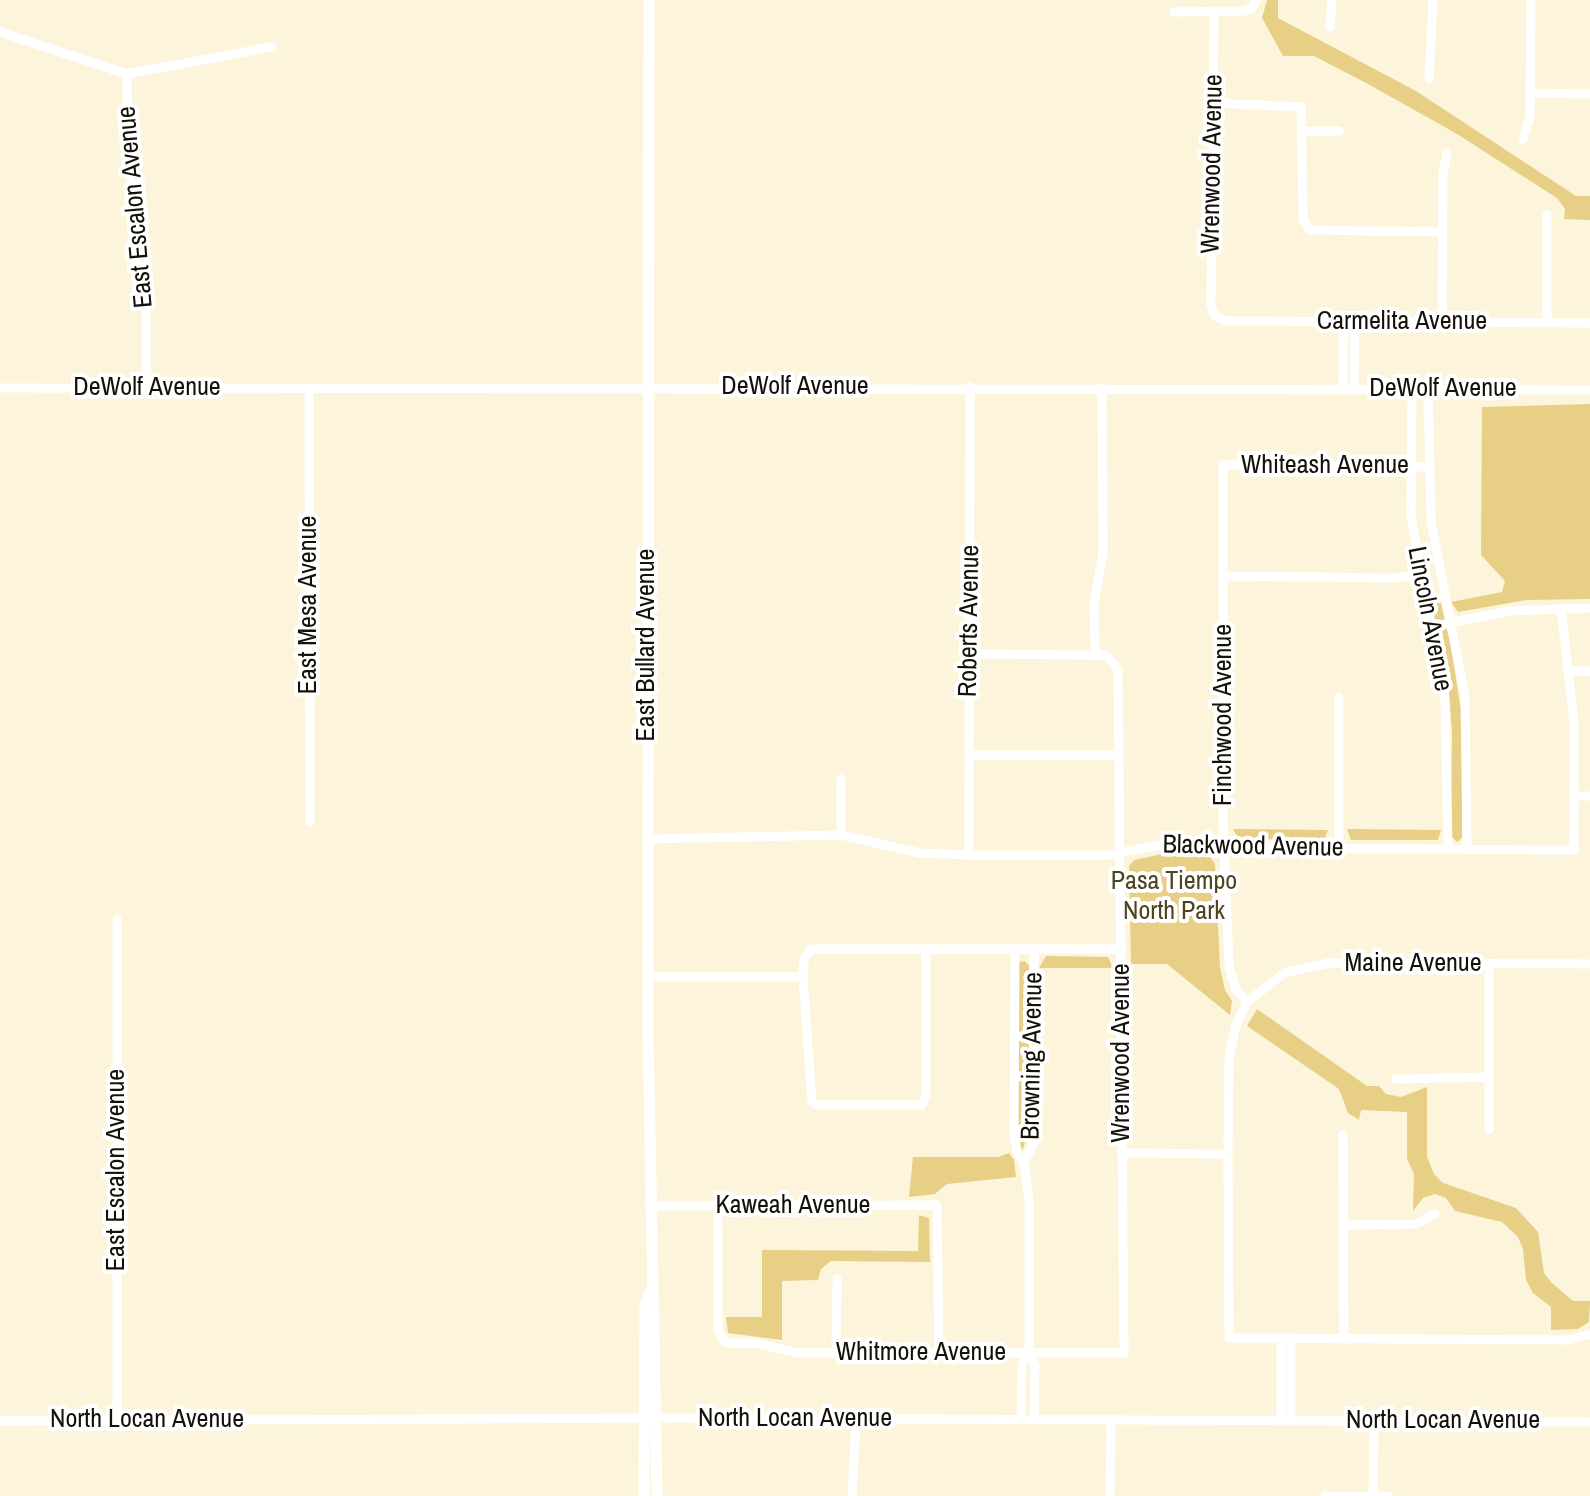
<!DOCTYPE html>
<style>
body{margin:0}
canvas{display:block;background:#fdf5db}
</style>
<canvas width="1590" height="1496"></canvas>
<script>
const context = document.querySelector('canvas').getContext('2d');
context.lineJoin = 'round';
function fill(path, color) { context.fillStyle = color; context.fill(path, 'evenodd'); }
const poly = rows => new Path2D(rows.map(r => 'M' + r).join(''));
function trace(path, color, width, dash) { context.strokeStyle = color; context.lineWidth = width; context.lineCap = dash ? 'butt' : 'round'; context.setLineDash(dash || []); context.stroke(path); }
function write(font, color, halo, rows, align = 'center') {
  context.font = font + ' "Archivo Narrow",sans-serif'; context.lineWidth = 8; context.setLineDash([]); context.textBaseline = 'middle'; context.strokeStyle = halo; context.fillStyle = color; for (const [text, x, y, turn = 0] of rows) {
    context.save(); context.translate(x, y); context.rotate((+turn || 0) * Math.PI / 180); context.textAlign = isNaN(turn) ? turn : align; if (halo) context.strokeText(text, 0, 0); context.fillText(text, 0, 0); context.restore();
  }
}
fill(poly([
 [1267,0,1278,0,1278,18,1416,91,1576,196,1590,196,1590,220,1564,219,1565,209,1557,198,1457,134,1368,84,1314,56,1283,56,1262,18],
 [1590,404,1590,599,1526,600,1458,612,1451,602,1502,592,1505,581,1481,555,1482,407],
 [1434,598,1440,600,1451,646,1462,717,1462,838,1457,842,1451,836,1452,731,1448,679,1430,602],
 [1233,829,1328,830,1324,840,1239,839],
 [1347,829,1441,830,1438,840,1351,840],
 [1171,852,1210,857,1215,864,1220,968,1225,990,1232,1001,1230,1015,1167,964,1131,964,1129,866,1134,860],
 [1046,956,1108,957,1113,968,1039,968],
 [1025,961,1029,966,1029,1131,1022,1151,1018,1132,1019,962],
 [1257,1009,1367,1086,1379,1086,1386,1094,1401,1097,1427,1087,1427,1157,1434,1174,1443,1183,1516,1208,1538,1232,1544,1273,1551,1282,1573,1301,1590,1301,1589,1322,1578,1329,1551,1330,1551,1307,1533,1293,1526,1280,1523,1249,1518,1237,1502,1222,1455,1211,1446,1198,1435,1194,1423,1198,1413,1211,1414,1174,1407,1159,1407,1112,1361,1110,1359,1120,1348,1113,1339,1089,1247,1026],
 [1009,1153,1014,1160,1016,1177,947,1184,935,1194,909,1197,913,1157,998,1157],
 [919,1215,929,1218,930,1262,831,1261,821,1269,818,1280,782,1281,782,1340,728,1333,726,1317,762,1317,762,1250,918,1251]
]), '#e7cf86');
trace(poly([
 [1214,11,1211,305,1215,316,1226,321,1590,323],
 [1174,12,1245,11,1252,8,1256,0],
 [1330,27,1332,0],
 [0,32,127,74,272,47],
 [127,74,127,155,146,280,146,388],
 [1429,79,1433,0],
 [1530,93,1590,94],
 [1214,103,1301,107,1303,219,1310,230,1442,232],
 [1304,131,1339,131],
 [1523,139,1530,117,1531,0],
 [1547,215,1547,323],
 [1442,322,1443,173,1447,153],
 [0,388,1590,390],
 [309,388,310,822],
 [1343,389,1344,321],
 [1354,389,1355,321],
 [1412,389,1411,517,1445,699,1448,848],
 [1428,389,1431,521,1465,697,1467,848],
 [1224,576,1395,578,1419,574],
 [1431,627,1509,611,1590,608],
 [1095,655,1094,603,1103,553,1102,388],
 [1570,671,1590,671],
 [969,755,1118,755],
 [841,779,841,835],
 [1574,796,1590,796],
 [647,839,841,835,920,853,969,855,1108,855,1171,843,1233,848,1574,850,1574,723,1561,608],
 [1339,849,1339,698],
 [969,855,970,387],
 [926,949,926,1096,922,1105,818,1105,812,1102,803,977,804,960,811,949,1122,949],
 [1015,949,1014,1136,1017,1152,1024,1162,1029,1202,1029,1353,1035,1365,1034,1420],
 [1489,964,1489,1129],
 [1590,964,1329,963,1284,973,1247,1002,1236,1025,1229,1057,1228,1154,1229,1338,1568,1340,1590,1334],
 [648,977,803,977],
 [1247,1002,1236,990,1229,966,1223,821,1223,465,1428,467],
 [1396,1079,1489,1077],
 [1343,1135,1344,1340],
 [1122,1153,1228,1154],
 [1024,1162,1034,1143,1034,948],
 [649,1206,937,1205,939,1353],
 [718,1206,718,1331,726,1343,755,1343,799,1353,1124,1353,1118,669,1106,655,968,654],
 [1344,1225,1416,1224,1435,1214],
 [1281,1339,1281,1420],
 [1291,1339,1291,1420],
 [836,1353,837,1279],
 [117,1420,117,920],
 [1021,1420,1022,1365,1029,1353],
 [0,1421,684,1418,1590,1422],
 [1373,1494,1374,1421],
 [852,1496,856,1419],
 [1110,1496,1111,1419],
 [1325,1496,1388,1496]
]), '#fff', 9);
trace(poly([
 [649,0,648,1031,657,1496],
 [644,1496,645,1307,651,1290]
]), '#fff', 11);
write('26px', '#131108', '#fff', [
 ["Wrenwood Avenue",1213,164,-89],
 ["East Escalon Avenue",136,207,-95],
 ["Carmelita Avenue",1402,322],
 ["DeWolf Avenue",795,387],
 ["DeWolf Avenue",147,388],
 ["DeWolf Avenue",1443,389],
 ["Whiteash Avenue",1325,466],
 ["East Mesa Avenue",309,605,-90],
 ["Lincoln Avenue",1429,619,79],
 ["Roberts Avenue",970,621,-89],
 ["East Bullard Avenue",647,645,-90],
 ["Finchwood Avenue",1224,715,-90],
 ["Blackwood Avenue",1253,847,1],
 ["Maine Avenue",1413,964],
 ["Wrenwood Avenue",1122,1053,-90],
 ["Browning Avenue",1033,1056,-89],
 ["East Escalon Avenue",117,1170,-90],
 ["Kaweah Avenue",793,1206],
 ["Whitmore Avenue",921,1353],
 ["North Locan Avenue",795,1419],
 ["North Locan Avenue",147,1420],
 ["North Locan Avenue",1443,1421]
]);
write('26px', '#4e431f', '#fff', [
 ["Pasa Tiempo",1174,882],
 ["North Park",1174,912]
]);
</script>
